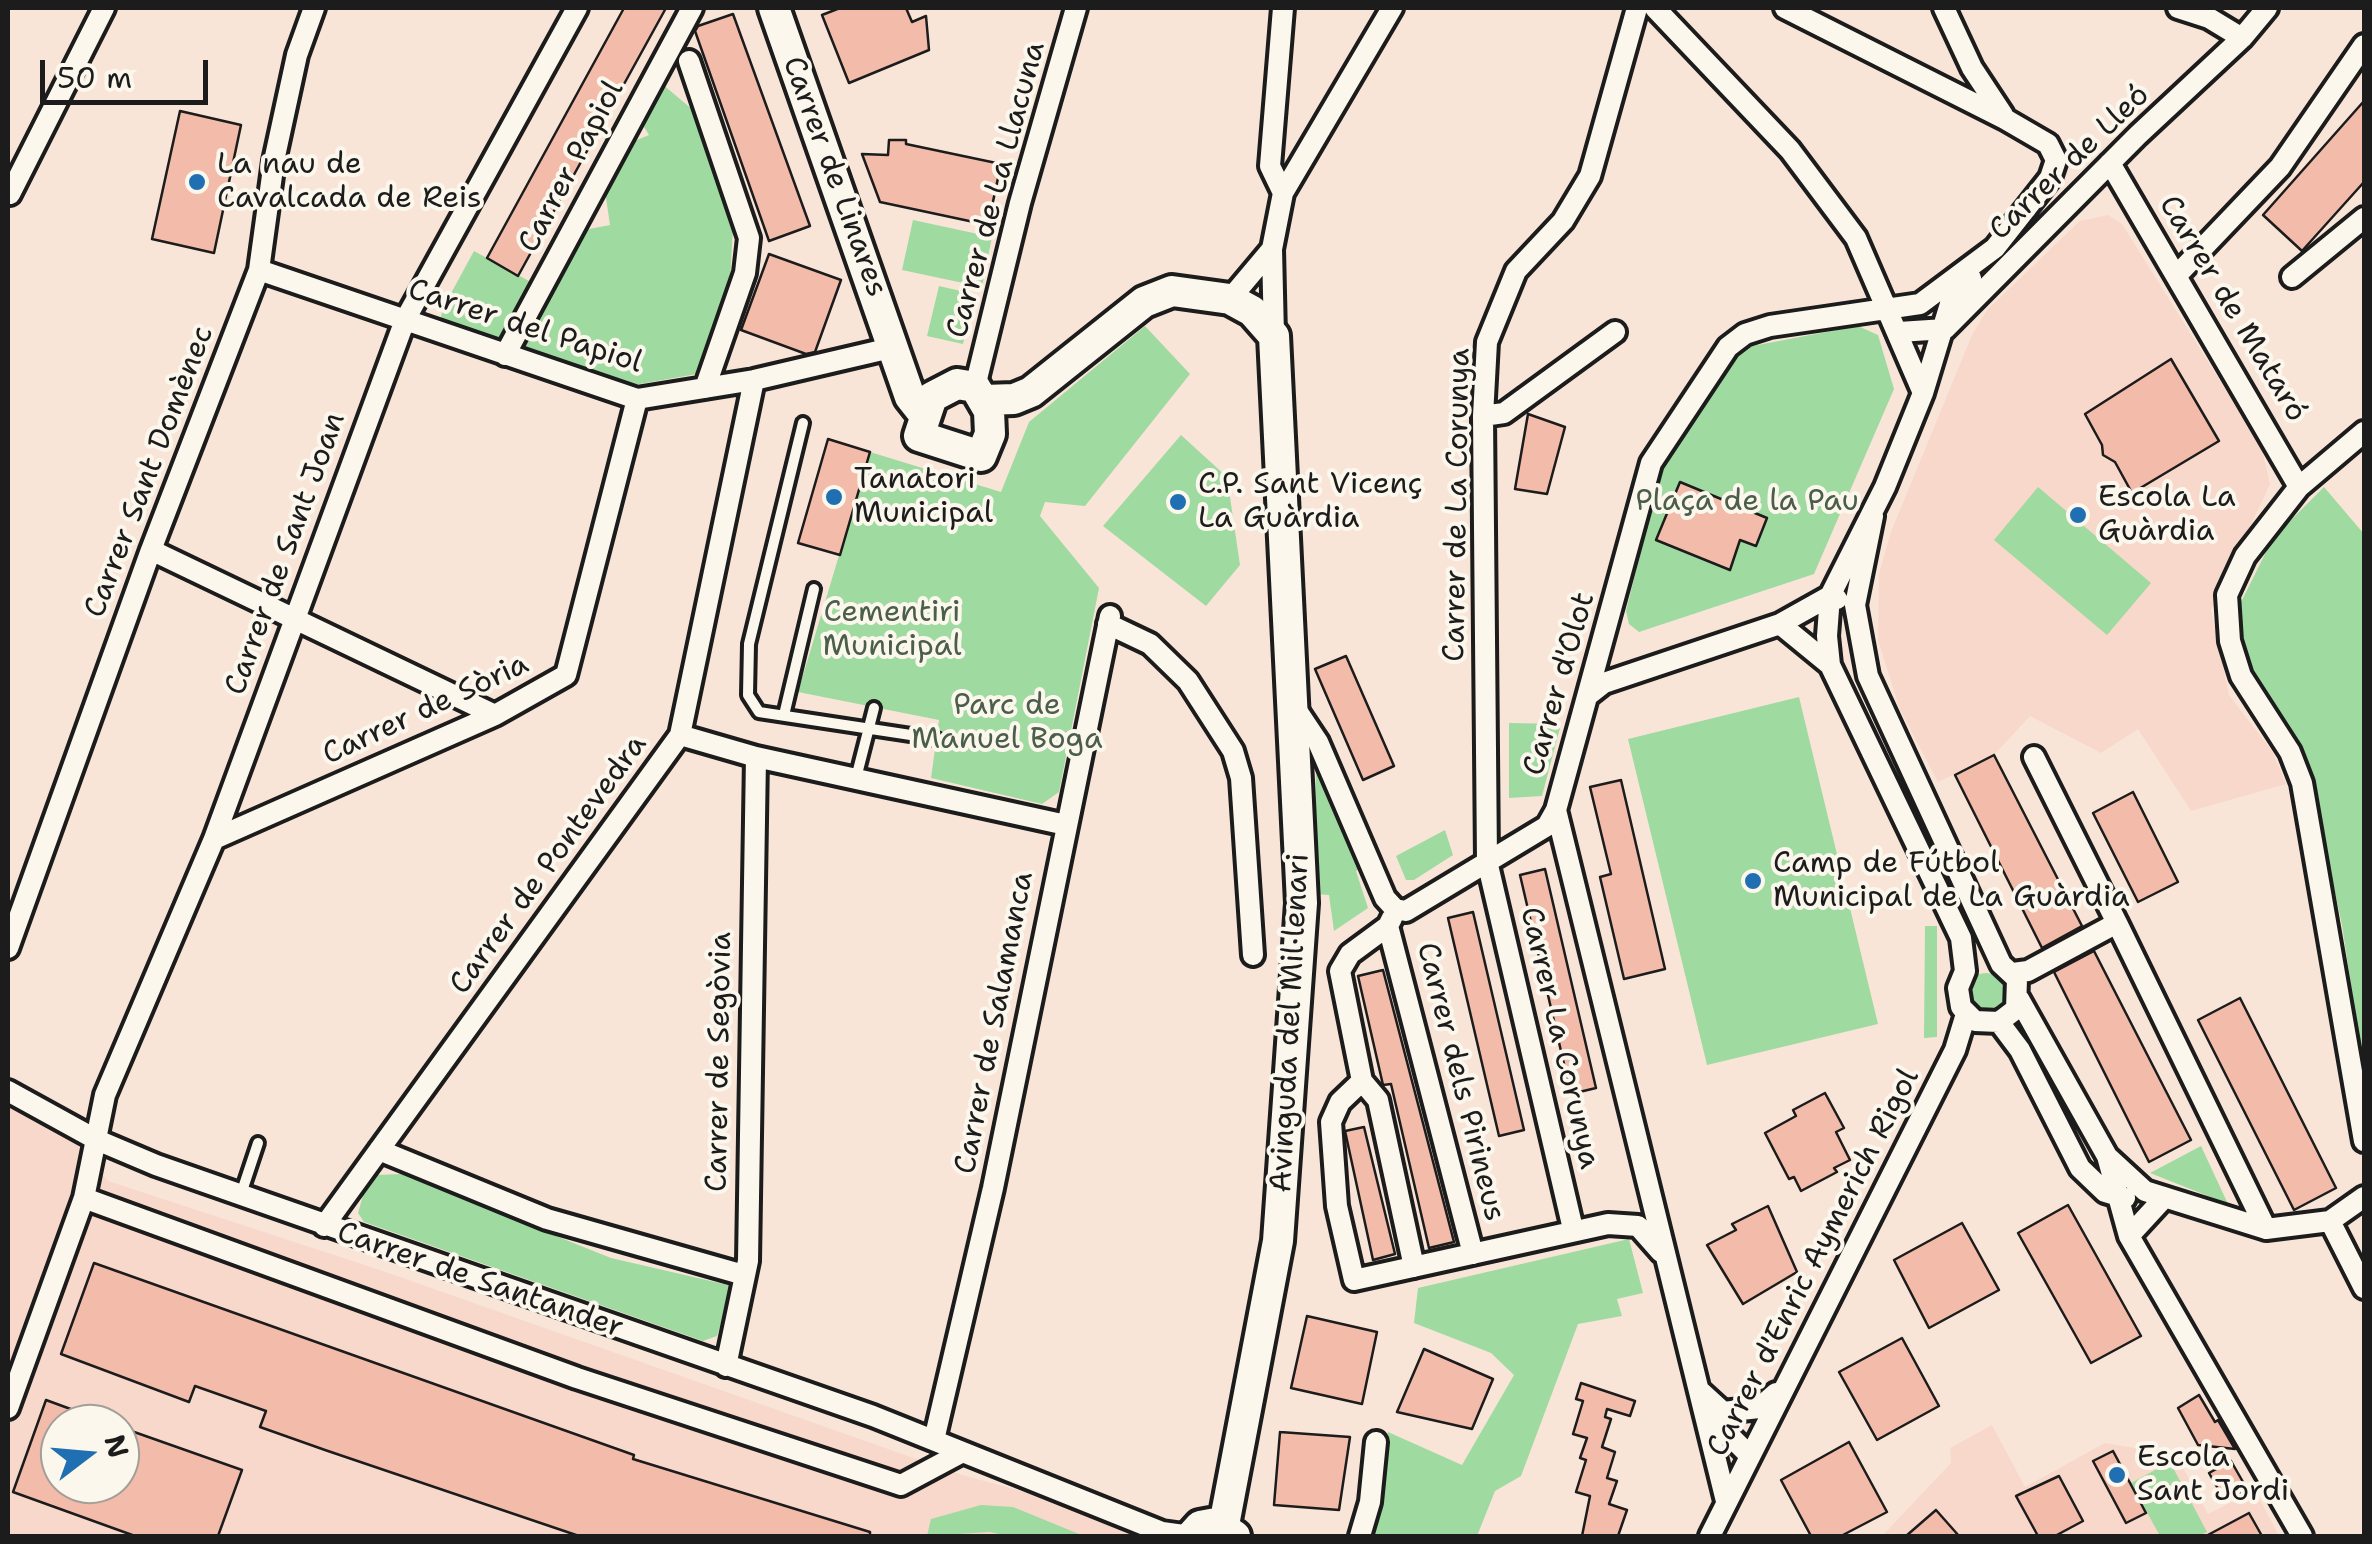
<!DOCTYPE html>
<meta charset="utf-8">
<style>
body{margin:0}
#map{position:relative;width:2372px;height:1544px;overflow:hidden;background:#f9e5d8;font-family:"Shantell Sans",sans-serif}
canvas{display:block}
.frame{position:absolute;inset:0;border:10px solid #1c1c1c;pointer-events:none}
.north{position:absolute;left:40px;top:1404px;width:100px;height:100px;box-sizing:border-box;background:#fbf7ec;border:2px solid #a29f99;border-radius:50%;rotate:74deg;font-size:28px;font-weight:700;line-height:40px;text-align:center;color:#1c1c1c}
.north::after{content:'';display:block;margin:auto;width:35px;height:45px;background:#1f6fb2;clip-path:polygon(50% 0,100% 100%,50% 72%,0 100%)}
.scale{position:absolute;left:40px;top:60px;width:168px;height:45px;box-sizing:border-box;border:5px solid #1c1c1c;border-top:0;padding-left:12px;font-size:30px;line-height:35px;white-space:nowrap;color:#1c1c1c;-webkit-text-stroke:8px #fbf7ec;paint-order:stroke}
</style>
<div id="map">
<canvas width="2372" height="1544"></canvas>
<div class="frame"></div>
<div class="north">N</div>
<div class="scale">50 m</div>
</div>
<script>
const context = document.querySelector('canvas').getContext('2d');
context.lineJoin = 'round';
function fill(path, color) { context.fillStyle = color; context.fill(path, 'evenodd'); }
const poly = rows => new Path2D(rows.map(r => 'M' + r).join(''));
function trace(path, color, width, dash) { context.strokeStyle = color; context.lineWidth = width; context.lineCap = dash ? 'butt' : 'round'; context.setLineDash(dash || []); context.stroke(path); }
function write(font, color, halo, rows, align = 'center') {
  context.font = font + ' "Shantell Sans",sans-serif'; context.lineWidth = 8; context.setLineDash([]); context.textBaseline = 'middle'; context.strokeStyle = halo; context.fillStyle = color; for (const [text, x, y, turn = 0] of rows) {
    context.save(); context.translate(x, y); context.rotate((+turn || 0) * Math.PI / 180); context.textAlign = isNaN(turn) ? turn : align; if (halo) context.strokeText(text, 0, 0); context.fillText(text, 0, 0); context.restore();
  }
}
fill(poly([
 [2108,215,2122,224,2229,395,2262,450,2270,484,2211,610,2229,695,2272,751,2286,784,2191,811,2138,729,2101,753,2030,716,1994,755,1938,782,1900,710,1878,640,1879,574,1891,532,1972,335,1987,310,2080,221],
 [8,1084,73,1140,108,1181,383,1271,959,1474,1184,1536,8,1536],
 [60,1424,120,1424,120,1484,60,1484],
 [1992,1425,2025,1487,2105,1443,2176,1455,2208,1514,2255,1490,2279,1536,1882,1536,1951,1463,1950,1448]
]), '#f7d8ca');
fill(poly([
 [661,83,700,116,733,227,730,283,697,374,634,385,445,321,441,317,443,308,474,251,551,293,579,231,610,225,605,191,627,144,649,135,640,120],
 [913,220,992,237,982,287,902,270],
 [939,286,974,294,963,344,927,336],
 [1145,326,1190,374,1085,506,1045,502,1040,516,1099,588,1059,792,1042,804,931,778,939,720,798,692,870,452,1001,492,1029,422],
 [1858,326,1878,335,1894,389,1814,574,1639,632,1629,624,1626,611,1662,466,1724,370,1747,347],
 [1181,435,1227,477,1240,565,1206,606,1103,526],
 [2038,487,2151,583,2107,635,1994,540],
 [2324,487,2364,534,2364,1073,2342,925,2310,775,2303,755,2255,679,2241,629,2240,604,2273,538],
 [1799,697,1878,1024,1707,1065,1628,739],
 [1509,723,1561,724,1542,796,1509,798],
 [1316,765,1361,868,1356,871,1368,908,1334,931,1329,895,1314,894],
 [1445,830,1453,855,1414,880,1406,880,1396,856],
 [1925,926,1937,926,1937,1037,1924,1038],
 '1966 993a20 20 0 1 1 40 0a20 20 0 1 1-40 0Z',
 [2201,1146,2228,1204,2150,1173],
 [401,1174,611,1258,728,1285,732,1288,717,1336,703,1341,364,1222,358,1213,364,1192,376,1175],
 [1629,1239,1643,1293,1617,1299,1622,1316,1578,1324,1521,1476,1495,1491,1477,1536,1367,1536,1388,1432,1462,1465,1514,1375,1491,1353,1414,1323,1418,1288],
 [2170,1462,2207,1532,2198,1536,2160,1536,2131,1483],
 [981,1505,1013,1507,1084,1536,1008,1536,990,1532,927,1536,931,1519]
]), '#9fdaa0');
const building = poly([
 [624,8,666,8,518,276,487,258,624,8],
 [840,8,906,8,912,22,926,16,929,50,849,83,822,15,840,8],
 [733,14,810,226,769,241,695,31,698,26,733,14],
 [2364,101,2364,182,2302,251,2263,215,2364,101],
 [180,111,241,125,214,253,152,239,180,111],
 [889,140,906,140,906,144,1001,164,988,225,880,202,862,154,888,155,889,140],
 [769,254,841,280,815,352,806,354,741,330,769,254],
 [2171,359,2219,441,2132,493,2115,462,2103,455,2102,445,2085,414,2171,359],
 [1528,414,1565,427,1547,494,1515,489,1528,414],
 [828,439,870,452,840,555,798,543,828,439],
 [1680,482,1767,518,1756,546,1740,540,1730,570,1656,540,1680,482],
 [1346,656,1394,766,1363,780,1315,669,1346,656],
 [1994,755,2082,926,2042,948,1955,775,1994,755],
 [1621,780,1665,969,1624,979,1600,877,1611,874,1590,787,1621,780],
 [2133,792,2178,882,2138,902,2093,813,2133,792],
 [1545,869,1596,1088,1571,1094,1520,875,1545,869],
 [1473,912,1524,1130,1499,1136,1448,918,1473,912],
 [2094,951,2191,1140,2149,1162,2054,972,2094,951],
 [1383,970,1454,1242,1429,1248,1391,1084,1383,1085,1358,976,1383,970],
 [2240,998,2336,1188,2294,1210,2198,1020,2240,998],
 [1825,1093,1844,1128,1836,1132,1850,1160,1834,1168,1837,1172,1801,1191,1794,1177,1789,1179,1765,1133,1796,1116,1793,1110,1825,1093],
 [1364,1127,1395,1254,1373,1260,1345,1131,1364,1127],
 [2068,1205,2141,1336,2091,1363,2018,1233,2068,1205],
 [1768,1206,1797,1272,1743,1304,1707,1245,1736,1230,1732,1224,1768,1206],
 [1962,1223,1999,1290,1929,1328,1894,1260,1962,1223],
 [94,1263,634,1455,633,1459,870,1532,870,1536,579,1536,325,1450,260,1427,266,1411,195,1386,189,1402,61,1354,94,1263],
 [1307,1316,1377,1332,1362,1404,1291,1388,1307,1316],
 [1902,1338,1939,1406,1877,1440,1839,1372,1902,1338],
 [1424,1349,1493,1379,1472,1429,1397,1412,1424,1349],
 [1581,1383,1635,1401,1630,1416,1607,1409,1605,1417,1611,1419,1602,1447,1615,1452,1607,1478,1617,1481,1609,1504,1627,1510,1618,1536,1582,1536,1590,1496,1576,1492,1586,1460,1580,1458,1587,1438,1573,1434,1583,1401,1576,1399,1581,1383],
 [2199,1395,2215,1422,2218,1420,2235,1449,2198,1445,2178,1408,2199,1395],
 [46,1400,106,1422,60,1424,60,1484,120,1484,120,1427,242,1470,218,1536,135,1536,13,1492,46,1400],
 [1280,1432,1350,1437,1339,1510,1274,1505,1280,1432],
 [1849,1442,1887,1512,1841,1536,1811,1536,1781,1480,1849,1442],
 [2113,1451,2146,1513,2126,1523,2093,1461,2113,1451],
 [2231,1461,2247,1489,2225,1501,2209,1473,2231,1461],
 [2059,1476,2083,1521,2055,1536,2038,1536,2016,1496,2059,1476],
 [1936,1510,1959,1536,1906,1536,1936,1510],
 [2249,1513,2262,1536,2206,1536,2249,1513]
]);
fill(building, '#f3bba9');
trace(building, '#1c1c1c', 2.5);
const lane = poly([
 [803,423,749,644,748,695,759,712,937,739],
 [784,715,814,589],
 [856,778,874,708],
 [241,1194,258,1143]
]);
const street = poly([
 [1283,8,1270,166,1283,193],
 [1655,8,1790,150,1856,238,1923,393],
 [1944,8,1972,68,2003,115],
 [2178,8,2209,18,2242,38],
 [689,61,749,238,745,273,705,388],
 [2110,163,2299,487],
 [10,194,104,8],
 [259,270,637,399,754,380,895,347],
 [2178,274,2280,167,2364,45],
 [2292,277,2364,218],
 [1230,299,1272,249],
 [1899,332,1945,329,2138,135,2242,38,2267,8],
 [1274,336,1272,249,1283,193,1392,8],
 [505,355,692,8],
 [975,387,1020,203,1076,8],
 [1483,416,1504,413,1615,332],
 [2364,432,2299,487,2245,556,2227,595,2230,641,2241,676,2290,752,2302,783,2364,1141],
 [1873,516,1855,605,1868,676,2001,964,2017,979,2016,1009,1999,1022,1975,1021,1961,1007,1958,988,1965,971,1961,938,1830,665,1827,636,1830,596,1885,487,1923,393,1950,304,1971,278],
 [151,550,495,715],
 [1108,624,1150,644,1188,681,1233,751,1241,778,1253,955],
 [1780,624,1830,665],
 [1590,694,1604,683,1780,624,1830,596,1837,599],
 [1296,709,1318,742,1385,898,1395,909],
 [680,735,756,757,1066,825],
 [2034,757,2117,923],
 [214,839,495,715,566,675,637,399],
 [1395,909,1406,911,1547,826,1556,810],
 [1388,926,1473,1254],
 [8,948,151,550,259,270,274,161,297,55,314,8],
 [2013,973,2028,971,2117,923,2266,1229],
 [2019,999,2107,1156,2129,1236,2302,1536],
 [1999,1022,2020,1050,2080,1168,2105,1192,2125,1198],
 [1362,1081,1340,1102,1331,1122,1337,1206,1354,1280,1608,1224,1638,1226,1661,1252],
 [1362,1081,1340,971,1350,954,1388,926,1392,918],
 [1362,1081,1378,1100,1414,1267],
 [8,1091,97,1140,156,1165,873,1416,1162,1532,1191,1536],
 [379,1150,547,1219,744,1275],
 [2108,1157,2145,1191,2266,1229,2330,1221,2364,1197],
 [84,1198,577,1378,901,1485,959,1454],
 [2330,1221,2364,1288],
 [324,1226,680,735,754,380],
 [1573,1229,1487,861,1483,416,1487,342,1516,271,1563,221,1590,176,1637,8],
 [2129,1236,2164,1198],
 [726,1366,748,1261,756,757],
 [1700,1391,1723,1412,1759,1408,1776,1393],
 [1705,1402,1718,1424,1750,1456],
 [8,1408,84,1198,105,1095,214,839,405,320,577,8],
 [934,1440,993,1188,1110,616],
 [1726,1501,1556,810,1651,463,1728,347,1745,334,1770,326,1920,304,1995,248,2050,178,2056,160,2048,144,2005,119,1785,8],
 [1360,1536,1370,1502,1376,1442],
 [1710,1536,1955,1050,1966,1014]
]);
const secondary = poly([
 [774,8,910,397,925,416],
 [957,384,975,387,989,411,990,434,981,456,919,436,932,397,957,384],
 [985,400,1014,399,1031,392,1144,302,1172,291,1230,299,1252,311,1274,336,1302,903,1278,1241,1224,1525],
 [1191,1536,1200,1526,1216,1523,1235,1536]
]);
trace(lane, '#1c1c1c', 18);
trace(street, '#1c1c1c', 28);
trace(secondary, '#1c1c1c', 38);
trace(lane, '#fbf7ec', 10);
trace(street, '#fbf7ec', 20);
trace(secondary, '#fbf7ec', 30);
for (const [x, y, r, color] of [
 [197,182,10,"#1f6fb2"],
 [834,497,10,"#1f6fb2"],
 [1178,502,10,"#1f6fb2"],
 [2078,515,10,"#1f6fb2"],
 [1753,881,10,"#1f6fb2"],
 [2117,1475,10,"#1f6fb2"]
]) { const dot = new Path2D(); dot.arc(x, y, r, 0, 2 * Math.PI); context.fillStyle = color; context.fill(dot); trace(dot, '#fbf7ec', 4); }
write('30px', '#1c1c1c', '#fbf7ec', [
 ["Carrer de Lleó",2070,163,-44],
 ["Carrer Papiol",572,167,-62],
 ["Carrer de Linares",834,177,70],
 ["Carrer de La Llacuna",997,190,-75],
 ["Carrer de Mataró",2232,309,59],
 ["Carrer del Papiol",525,327,18],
 ["Carrer Sant Domènec",150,472,-69],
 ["Carrer de La Corunya",1458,505,-89],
 ["Carrer de Sant Joan",286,554,-70],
 ["Carrer d'Olot",1560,684,-74],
 ["Carrer de Sòria",426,710,-25],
 ["Carrer de Pontevedra",549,865,-54],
 ["Carrer de Salamanca",995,1023,-79],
 ["Avinguda del Mil·lenari",1291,1023,-87],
 ["Carrer La Corunya",1559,1038,77],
 ["Carrer de Segòvia",720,1062,-89],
 ["Carrer dels Pirineus",1460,1082,76],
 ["Carrer d'Enric Aymerich Rigol",1814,1263,-63],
 ["Carrer de Santander",480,1281,19]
]);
write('30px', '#1c1c1c', '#fbf7ec', [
 ["La nau de",217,165],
 ["Cavalcada de Reis",217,199],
 ["Tanatori",854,480],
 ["Municipal",854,514],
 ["C.P. Sant Vicenç",1198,485],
 ["La Guàrdia",1198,519],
 ["Escola La",2098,498],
 ["Guàrdia",2098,532],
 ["Camp de Fútbol",1773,864],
 ["Municipal de La Guàrdia",1773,898],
 ["Escola",2137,1458],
 ["Sant Jordi",2137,1492]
], 'left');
write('30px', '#4a5e4a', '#fbf7ec', [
 ["Plaça de la Pau",1747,502],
 ["Cementiri",892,613],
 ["Municipal",892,647],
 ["Parc de",1007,706],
 ["Manuel Boga",1007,740]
]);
</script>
